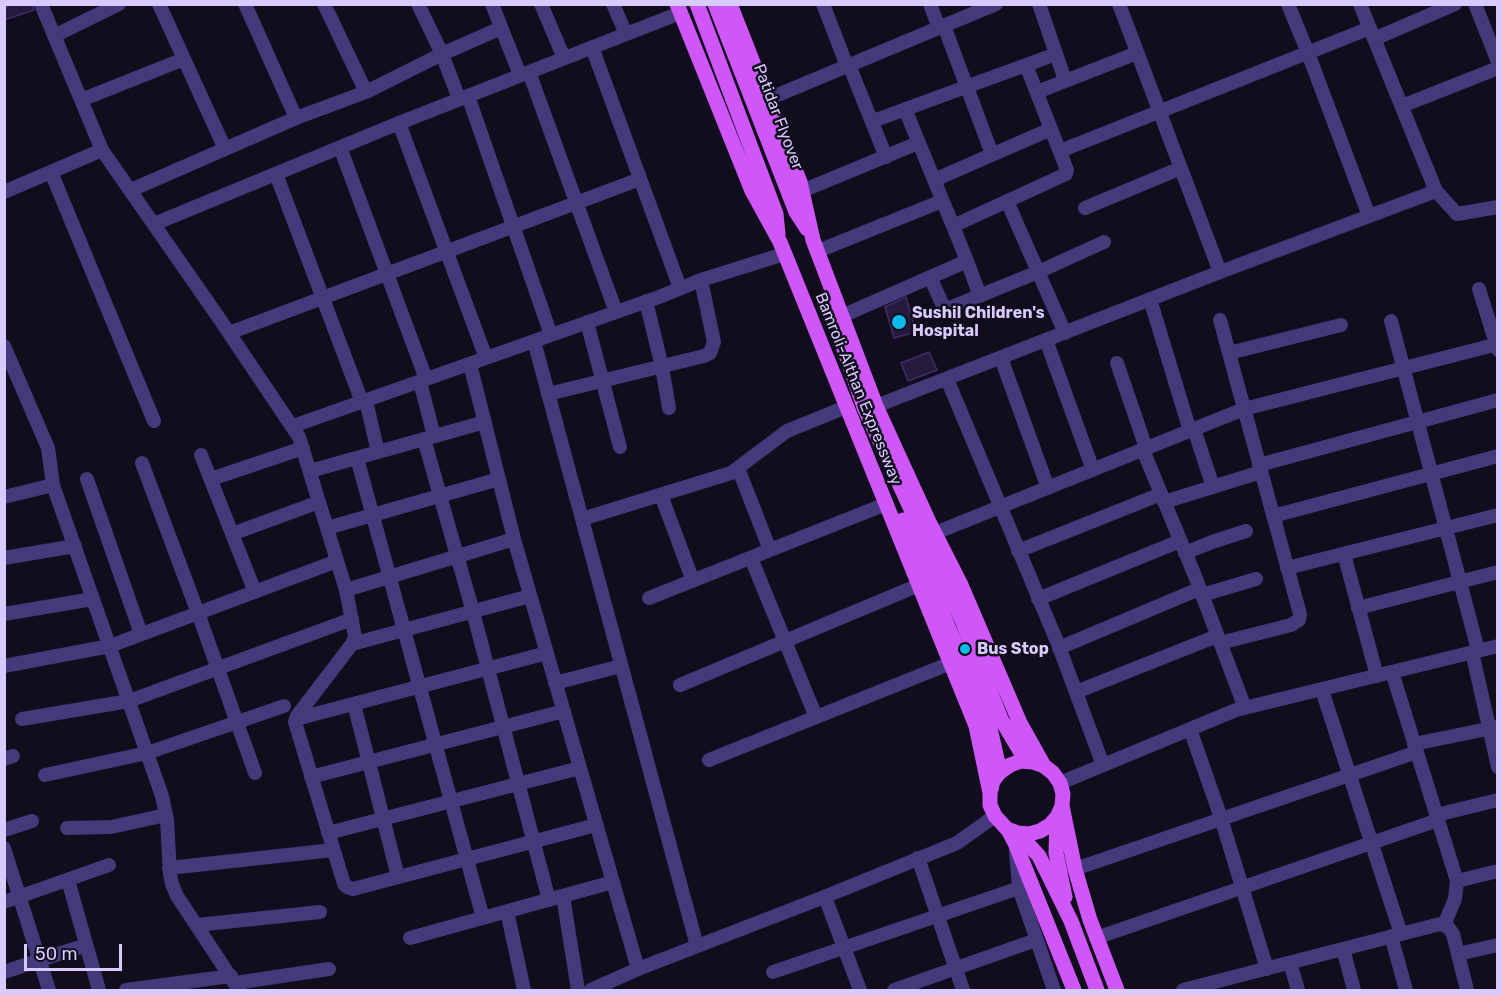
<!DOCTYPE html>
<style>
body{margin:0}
#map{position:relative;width:1502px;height:995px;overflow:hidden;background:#110d1d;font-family:Rubik,sans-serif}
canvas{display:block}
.frame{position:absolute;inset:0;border:6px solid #d7cbfd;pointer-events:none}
.scale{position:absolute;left:24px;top:944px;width:98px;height:27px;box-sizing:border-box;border:3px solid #d7cbfd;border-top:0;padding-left:8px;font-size:18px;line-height:21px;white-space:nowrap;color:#d7cbfd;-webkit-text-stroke:4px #110d1d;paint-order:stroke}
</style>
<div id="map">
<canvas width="1502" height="995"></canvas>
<div class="frame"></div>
<div class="scale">50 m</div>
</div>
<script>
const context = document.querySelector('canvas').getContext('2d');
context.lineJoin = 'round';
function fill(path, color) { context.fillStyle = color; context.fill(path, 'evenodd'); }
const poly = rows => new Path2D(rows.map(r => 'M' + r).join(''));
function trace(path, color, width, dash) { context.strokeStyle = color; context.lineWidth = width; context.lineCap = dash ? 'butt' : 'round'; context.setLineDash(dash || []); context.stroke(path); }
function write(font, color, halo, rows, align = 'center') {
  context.font = font + ' Rubik,sans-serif'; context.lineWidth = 5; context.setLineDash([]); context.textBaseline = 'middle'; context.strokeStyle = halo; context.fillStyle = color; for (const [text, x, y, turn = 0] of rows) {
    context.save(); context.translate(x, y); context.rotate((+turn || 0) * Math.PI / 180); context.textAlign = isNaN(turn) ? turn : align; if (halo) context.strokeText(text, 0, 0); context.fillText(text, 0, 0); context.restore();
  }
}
const building = poly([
 [13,4,32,4,34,10,4,20,4,8,13,4],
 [906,297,916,332,894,338,885,307,906,297],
 [929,352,937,370,908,381,901,363,929,352]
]);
fill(building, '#25193e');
trace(building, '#3f2c69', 1.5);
trace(poly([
 [159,4,225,149],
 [245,4,296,118],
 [324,4,366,92],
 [418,4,442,54,459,99],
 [492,4,520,75],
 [541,4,564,58],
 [613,4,626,34],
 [823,4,847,66],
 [930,4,939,28],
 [1039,4,1065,80],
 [1119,4,1220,272],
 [1288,4,1308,53,1369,216],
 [1360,4,1436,191,1457,214,1498,207],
 [1475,4,1498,62],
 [944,26,992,154],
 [54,36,119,4],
 [1374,39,1455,4],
 [592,47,680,288],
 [849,65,886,157],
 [529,72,616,312],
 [1037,92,1137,53],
 [468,96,551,335],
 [768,99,996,4],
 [81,100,184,59],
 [1402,106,1498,68],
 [905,109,953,226,1066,174,1067,170,1026,65],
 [873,121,1056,54],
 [399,123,486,358],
 [340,147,426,379],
 [102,150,221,321,299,437,346,590],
 [1060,151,1370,28],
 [51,172,154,421],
 [276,174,362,402],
 [934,180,1051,129],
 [131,190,296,118,366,92,442,54,501,28],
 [802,191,918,143],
 [4,192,102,150,41,4],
 [1007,201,1065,333],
 [1085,208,1181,168],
 [154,224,399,123,680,13],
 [818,251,942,201],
 [967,261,980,296],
 [930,277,944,308,947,309,1038,272,1104,242],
 [1479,289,1498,350],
 [1150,299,1190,431],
 [646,301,662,367,669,408],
 [842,316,967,261,953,226],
 [1220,320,1300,614,1299,620,1291,625,1220,643],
 [1391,321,1478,650],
 [587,322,620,447],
 [229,333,640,179],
 [1046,340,1093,470],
 [534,341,697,946],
 [4,346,48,448,53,485,162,796,167,820,170,874,172,884,177,896,239,990],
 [1229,353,1341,325],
 [1001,358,1048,488],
 [1117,363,1146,448],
 [470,364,514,539],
 [947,379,1058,644,1103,765],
 [420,382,434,436],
 [548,394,704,356,710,353,714,342,701,280],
 [366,401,378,452],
 [876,406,1220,272,1436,191],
 [293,426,659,297,701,280,784,254],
 [1194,429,1213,487],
 [424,439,473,612,549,900],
 [1143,450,1195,576,1245,708],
 [201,455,255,592],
 [357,458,483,918],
 [142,463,198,613,255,773],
 [1259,465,1498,400],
 [738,468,770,550],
 [310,471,485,422],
 [87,479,141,634],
 [211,479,303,448],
 [661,495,693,581],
 [4,497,53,485],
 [1164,502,1261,472],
 [1273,516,1498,456],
 [582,519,731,473,787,431,846,407],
 [327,528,499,479],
 [935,533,1244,409,1498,344],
 [232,534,319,502],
 [1018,551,1161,494],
 [1185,553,1212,542,1246,531],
 [1344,554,1377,676],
 [4,558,75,546],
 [751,558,816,717],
 [1287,568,1498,515],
 [1202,595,1256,579],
 [649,598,886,504],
 [1038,599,1180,541],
 [1358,608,1498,572],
 [4,614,93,599],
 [352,644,530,596],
 [1059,648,1199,589],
 [1472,652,1498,767],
 [4,666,110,646,337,561],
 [1392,672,1457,881,1455,899,1444,925],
 [555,683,621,666],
 [680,685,919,585],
 [1322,690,1401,934],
 [1076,692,1217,636],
 [354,704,398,877],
 [22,719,129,701,352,619],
 [296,719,547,653],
 [1190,729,1221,818,1267,969],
 [1414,744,1497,727],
 [4,759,13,756],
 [709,760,951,663],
 [45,775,147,753,284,706],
 [311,777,564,711],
 [1060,783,1236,710,1498,646],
 [1436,815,1498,800],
 [596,825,353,889,347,887,344,884,295,722,297,716,352,644,355,637,346,590,514,539,638,969],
 [67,828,111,827,166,815],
 [4,830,32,821],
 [328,833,580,768],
 [4,848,49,990],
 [1016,851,1019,888,1054,990],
 [918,858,963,990],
 [169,868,333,850],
 [1075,869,1417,752],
 [68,880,99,990],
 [1457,881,1498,871],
 [563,896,578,990],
 [825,897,860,990],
 [4,902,109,865],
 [507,911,524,990],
 [197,925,320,912],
 [1391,936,1406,990],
 [410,938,613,882],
 [1096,938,1438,820],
 [1343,949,1354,990],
 [1458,954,1498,945],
 [1290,963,1298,990],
 [4,972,86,945],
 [773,972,1019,888],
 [235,983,329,969],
 [126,990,231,976],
 [591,990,638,969,819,899,957,843,995,816],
 [894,990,1036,940],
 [1183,990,1440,924,1448,927,1453,934,1467,990]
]), '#43397b', 14);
trace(poly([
 [677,4,752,191,780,242,976,726,990,793],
 [697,4,776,214,778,234],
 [715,4,796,212,807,229],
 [730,4,800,182,813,240,876,406,930,524,961,585,1020,723,1044,766],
 [843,346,864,407,962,620,1001,719,1026,761],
 [903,520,989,724,1000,772],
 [1062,806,1057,817,1050,825,1040,831,1029,834,1018,833,1007,829,995,816,990,805,990,793,993,781,1000,772,1010,765,1021,761,1033,762,1044,766,1053,773,1060,783,1063,794,1062,806,1075,869,1090,920,1117,990],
 [1057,817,1056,853,1065,897],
 [1008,830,1015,843,1074,990],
 [1018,833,1039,856,1071,921,1097,990]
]), '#cf57f8', 15);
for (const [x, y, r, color] of [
 [899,322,8,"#09baeb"],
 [965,649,6,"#09baeb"]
]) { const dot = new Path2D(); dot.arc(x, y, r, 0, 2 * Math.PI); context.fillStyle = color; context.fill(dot); trace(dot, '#110d1d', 2); }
write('16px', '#d7cbfd', '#110d1d', [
 ["Patidar Flyover",778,117,69],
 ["Bamroli-Althan Expressway",858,389,68]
]);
write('bold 16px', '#d7cbfd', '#110d1d', [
 ["Sushil Children's",912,313],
 ["Hospital",912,331],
 ["Bus Stop",977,649]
], 'left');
</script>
